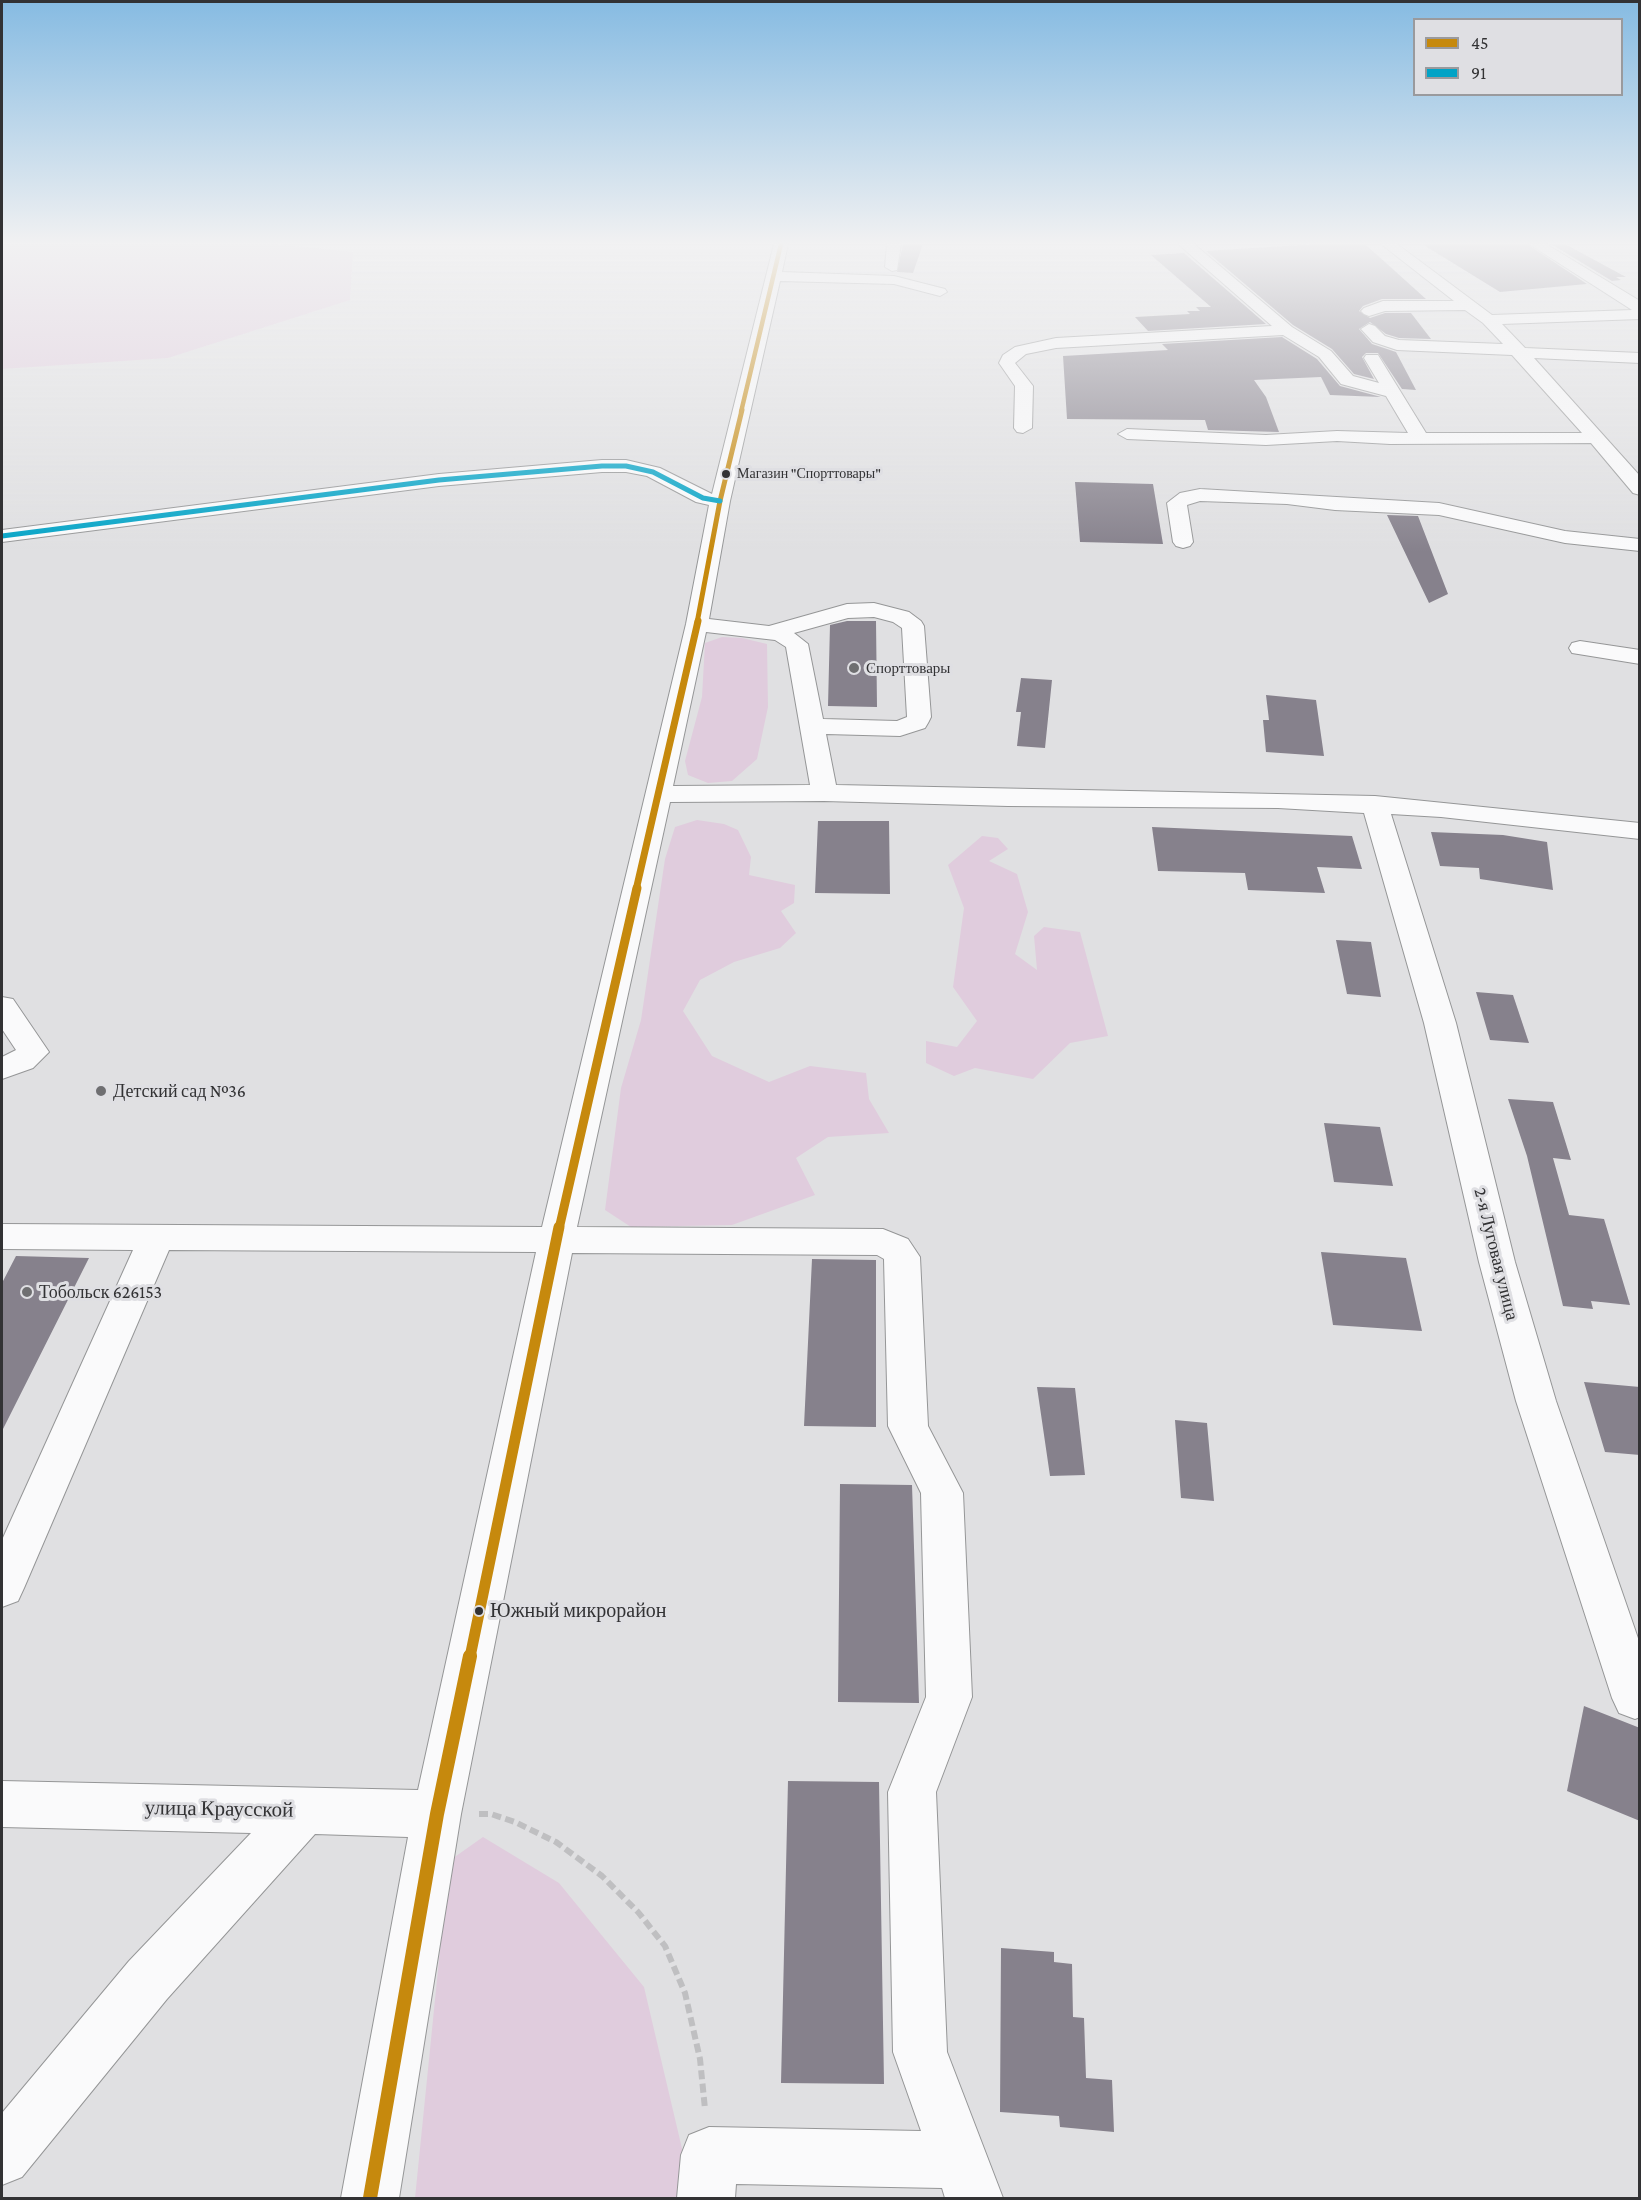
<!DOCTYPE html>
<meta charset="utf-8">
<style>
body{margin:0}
#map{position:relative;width:1641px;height:2200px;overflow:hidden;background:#e0e0e2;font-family:"Crimson Pro",serif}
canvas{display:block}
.frame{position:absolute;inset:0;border:3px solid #323234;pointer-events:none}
.legend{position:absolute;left:1413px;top:18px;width:210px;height:78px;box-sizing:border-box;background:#dfdfe3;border:2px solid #9a9a9d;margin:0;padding:8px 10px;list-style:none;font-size:18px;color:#323234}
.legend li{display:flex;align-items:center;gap:12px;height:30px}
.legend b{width:30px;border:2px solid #9a9a9d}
</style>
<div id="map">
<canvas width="1641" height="2200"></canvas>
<div class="frame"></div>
<ul class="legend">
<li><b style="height:8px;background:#c6890d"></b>45</li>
<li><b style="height:8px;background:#02a3c6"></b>91</li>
</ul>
</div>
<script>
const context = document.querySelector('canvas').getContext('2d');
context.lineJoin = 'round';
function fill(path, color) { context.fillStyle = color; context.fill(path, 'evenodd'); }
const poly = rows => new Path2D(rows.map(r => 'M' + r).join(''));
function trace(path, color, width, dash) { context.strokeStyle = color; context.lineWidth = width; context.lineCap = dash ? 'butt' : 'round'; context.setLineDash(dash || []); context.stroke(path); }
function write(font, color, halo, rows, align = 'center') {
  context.font = font + ' "Crimson Pro",serif'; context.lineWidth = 6; context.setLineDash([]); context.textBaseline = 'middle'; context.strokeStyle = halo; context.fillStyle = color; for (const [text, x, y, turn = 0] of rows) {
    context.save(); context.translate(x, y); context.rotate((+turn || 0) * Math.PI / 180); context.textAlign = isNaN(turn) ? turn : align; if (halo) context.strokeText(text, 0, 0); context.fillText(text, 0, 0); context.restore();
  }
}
fill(poly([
 [2,244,274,244,353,252,350,300,168,358,2,369],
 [722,637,742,638,767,644,768,707,757,759,732,781,708,783,688,775,685,761,702,697,705,643],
 [697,820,724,824,738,830,751,857,749,875,795,885,794,903,781,911,796,933,780,948,734,962,700,980,683,1011,712,1056,769,1082,810,1066,866,1073,869,1099,889,1133,828,1137,796,1158,815,1195,732,1225,631,1227,605,1210,621,1088,641,1020,665,859,675,827],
 [982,836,998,838,1008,849,989,861,1017,874,1028,912,1015,954,1037,970,1034,936,1044,927,1080,932,1108,1036,1070,1043,1033,1079,975,1068,954,1076,926,1063,926,1041,957,1047,977,1021,953,987,964,908,948,865],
 [483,1837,559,1883,644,1987,684,2157,680,2198,415,2198,449,1861]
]), '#e0ccdd');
fill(poly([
 [903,244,923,244,913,273,897,272],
 [1316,244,1365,244,1426,299,1382,299,1363,306,1359,311,1370,318,1385,313,1411,313,1431,339,1399,338,1386,334,1370,322,1359,329,1372,344,1396,352,1416,390,1402,389,1378,353,1366,353,1362,357,1374,379,1354,374,1332,349,1293,325,1206,251],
 [1422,244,1527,244,1587,284,1500,292],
 [1551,244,1565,244,1626,277,1616,277,1621,280,1612,281],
 [1184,253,1266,324,1148,331,1135,317,1190,314,1187,311,1200,311,1196,307,1211,307,1151,255],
 [1282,337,1317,359,1340,386,1381,397,1330,395,1321,377,1254,380,1266,397,1279,432,1208,430,1205,420,1067,419,1063,356,1168,350,1162,344],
 [1075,482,1153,484,1163,544,1080,542],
 [1387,515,1418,516,1448,594,1429,603],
 [847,621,876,621,877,707,828,706,830,625],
 [1021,678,1052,680,1045,748,1017,746,1021,712,1016,712],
 [1266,695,1316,700,1324,756,1266,752,1263,720,1269,720],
 [818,821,889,821,890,894,815,893],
 [1152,827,1352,836,1362,869,1317,867,1325,893,1248,890,1245,873,1158,871],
 [1431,832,1503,835,1547,842,1553,890,1480,879,1479,868,1440,866],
 [1336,940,1371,942,1381,997,1347,994],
 [1476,992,1513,995,1529,1043,1490,1040],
 [1508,1099,1553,1102,1571,1160,1553,1158,1569,1215,1604,1219,1630,1305,1591,1301,1593,1309,1563,1306,1527,1156],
 [1324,1123,1380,1127,1393,1186,1334,1182],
 [1321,1252,1406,1258,1422,1331,1333,1325],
 [16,1256,89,1258,2,1431,2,1283],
 [812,1259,876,1260,876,1427,804,1426],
 [1584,1382,1640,1387,1640,1455,1605,1452],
 [1037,1387,1075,1388,1085,1475,1050,1476],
 [1175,1420,1207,1423,1214,1501,1181,1498],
 [840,1484,912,1485,919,1703,838,1702],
 [1584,1706,1640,1728,1640,1821,1567,1791],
 [788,1781,879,1782,884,2084,781,2083],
 [1001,1948,1054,1952,1054,1962,1072,1964,1073,2017,1084,2018,1086,2078,1112,2080,1114,2132,1060,2127,1059,2116,1000,2112]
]), '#86818c');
const minor = poly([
 [774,244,788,244,782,272,894,276,945,289,947,292,940,296,894,284,780,281,730,501,709,619,769,626,847,604,874,603,909,612,921,621,924,626,931,717,928,723,925,728,900,736,826,734,836,785,1375,796,1640,823,1640,839,1441,817,1391,814,1456,1023,1515,1262,1556,1401,1640,1644,1640,1717,1635,1719,1619,1713,1612,1698,1516,1401,1479,1262,1424,1023,1364,813,1278,808,1008,806,824,801,670,802,577,1227,883,1229,908,1239,920,1257,928,1426,963,1493,972,1697,936,1792,947,2052,1003,2198,945,2198,942,2188,736,2184,735,2198,677,2198,681,2155,689,2135,709,2127,921,2131,893,2052,888,1792,926,1697,921,1493,888,1426,884,1259,877,1255,572,1253,461,1814,399,2198,341,2198,408,1837,315,1834,167,1999,22,2177,2,2185,2,2113,129,1961,251,1833,2,1827,2,1781,418,1790,536,1252,169,1250,24,1588,18,1601,2,1607,2,1540,133,1250,2,1249,2,1224,542,1227,686,624,709,505,696,502,647,476,626,472,602,472,439,486,2,542,2,530,439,474,602,460,626,460,660,468,712,494,774,244],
 [874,617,893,622,902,628,907,717,897,721,823,719,808,644,794,633,848,618,874,617],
 [706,632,775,640,786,647,810,785,673,786,706,632],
 [887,244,901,244,897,270,892,271,885,267,887,244],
 [1178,244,1194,244,1292,327,1331,351,1353,376,1379,383,1364,358,1366,355,1378,355,1426,433,1582,433,1512,355,1397,350,1373,342,1361,329,1369,324,1375,326,1385,336,1399,340,1503,344,1483,323,1465,310,1385,311,1369,316,1364,314,1361,311,1364,308,1383,301,1454,301,1381,244,1397,244,1492,315,1632,310,1529,244,1546,244,1640,301,1640,319,1502,324,1525,348,1640,353,1640,363,1534,358,1640,476,1640,495,1633,493,1591,443,1390,444,1337,441,1266,445,1127,439,1118,434,1127,429,1266,435,1337,431,1408,433,1386,396,1341,384,1319,357,1283,335,1056,348,1026,354,1015,363,1033,386,1032,428,1023,433,1017,432,1014,428,1015,386,999,363,1003,355,1015,347,1056,338,1272,326,1178,244],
 [1200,489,1439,503,1565,531,1640,539,1640,551,1565,543,1439,515,1335,510,1287,504,1200,501,1187,505,1193,542,1190,546,1183,548,1176,546,1173,542,1167,503,1180,493,1200,489],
 [1580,641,1640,650,1640,664,1572,653,1569,648,1572,643,1580,641],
 [2,997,13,999,49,1052,33,1068,2,1079,2,1057,16,1050,2,1029,2,997]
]);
trace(minor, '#959697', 2);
trace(poly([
 [479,1814,491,1814,515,1822,556,1842,602,1876,638,1912,665,1946,685,1993,700,2059,705,2109]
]), '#bfbfc1', 6, [9, 4.5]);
fill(minor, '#fafafb');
trace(poly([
 [741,412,781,244]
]), '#c6890d', 4.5);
trace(poly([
 [697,623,720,501,742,410]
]), '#c6890d', 5);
trace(poly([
 [636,890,698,621]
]), '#c6890d', 7);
trace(poly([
 [559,1229,637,888]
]), '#c6890d', 9);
trace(poly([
 [470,1657,559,1227]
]), '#c6890d', 11);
trace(poly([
 [370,2198,437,1814,470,1656]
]), '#c6890d', 14);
trace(poly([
 [2,536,439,480,602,466,626,466,653,472,703,498,720,501]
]), '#02a3c6', 5);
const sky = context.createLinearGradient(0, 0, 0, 552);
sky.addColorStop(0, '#86bbe2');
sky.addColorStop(0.44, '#f1f1f2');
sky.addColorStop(1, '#f1f1f200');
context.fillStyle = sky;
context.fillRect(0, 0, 1641, 552);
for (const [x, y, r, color] of [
 [726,474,5,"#323234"],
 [854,668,6,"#6f6f71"],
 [101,1091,6,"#6f6f71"],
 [27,1292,6,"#6f6f71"],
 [479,1611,5,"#323234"]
]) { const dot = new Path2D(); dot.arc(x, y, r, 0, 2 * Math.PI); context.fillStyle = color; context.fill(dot); trace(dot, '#dfdfe3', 2); }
write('14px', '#323234', '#dfdfe3', [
 ["Магазин \"Спорттовары\"",737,474]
], 'left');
write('15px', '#323234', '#dfdfe3', [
 ["Спорттовары",866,668]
], 'left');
write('18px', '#323234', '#dfdfe3', [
 ["Детский сад №36",113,1091],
 ["Тобольск 626153",39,1292]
], 'left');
write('18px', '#323234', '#dfdfe3', [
 ["2-я Луговая улица",1496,1254,76]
]);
write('20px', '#323234', '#dfdfe3', [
 ["Южный микрорайон",490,1611]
], 'left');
write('21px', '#323234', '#dfdfe3', [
 ["улица Краусской",219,1809,1]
]);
</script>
